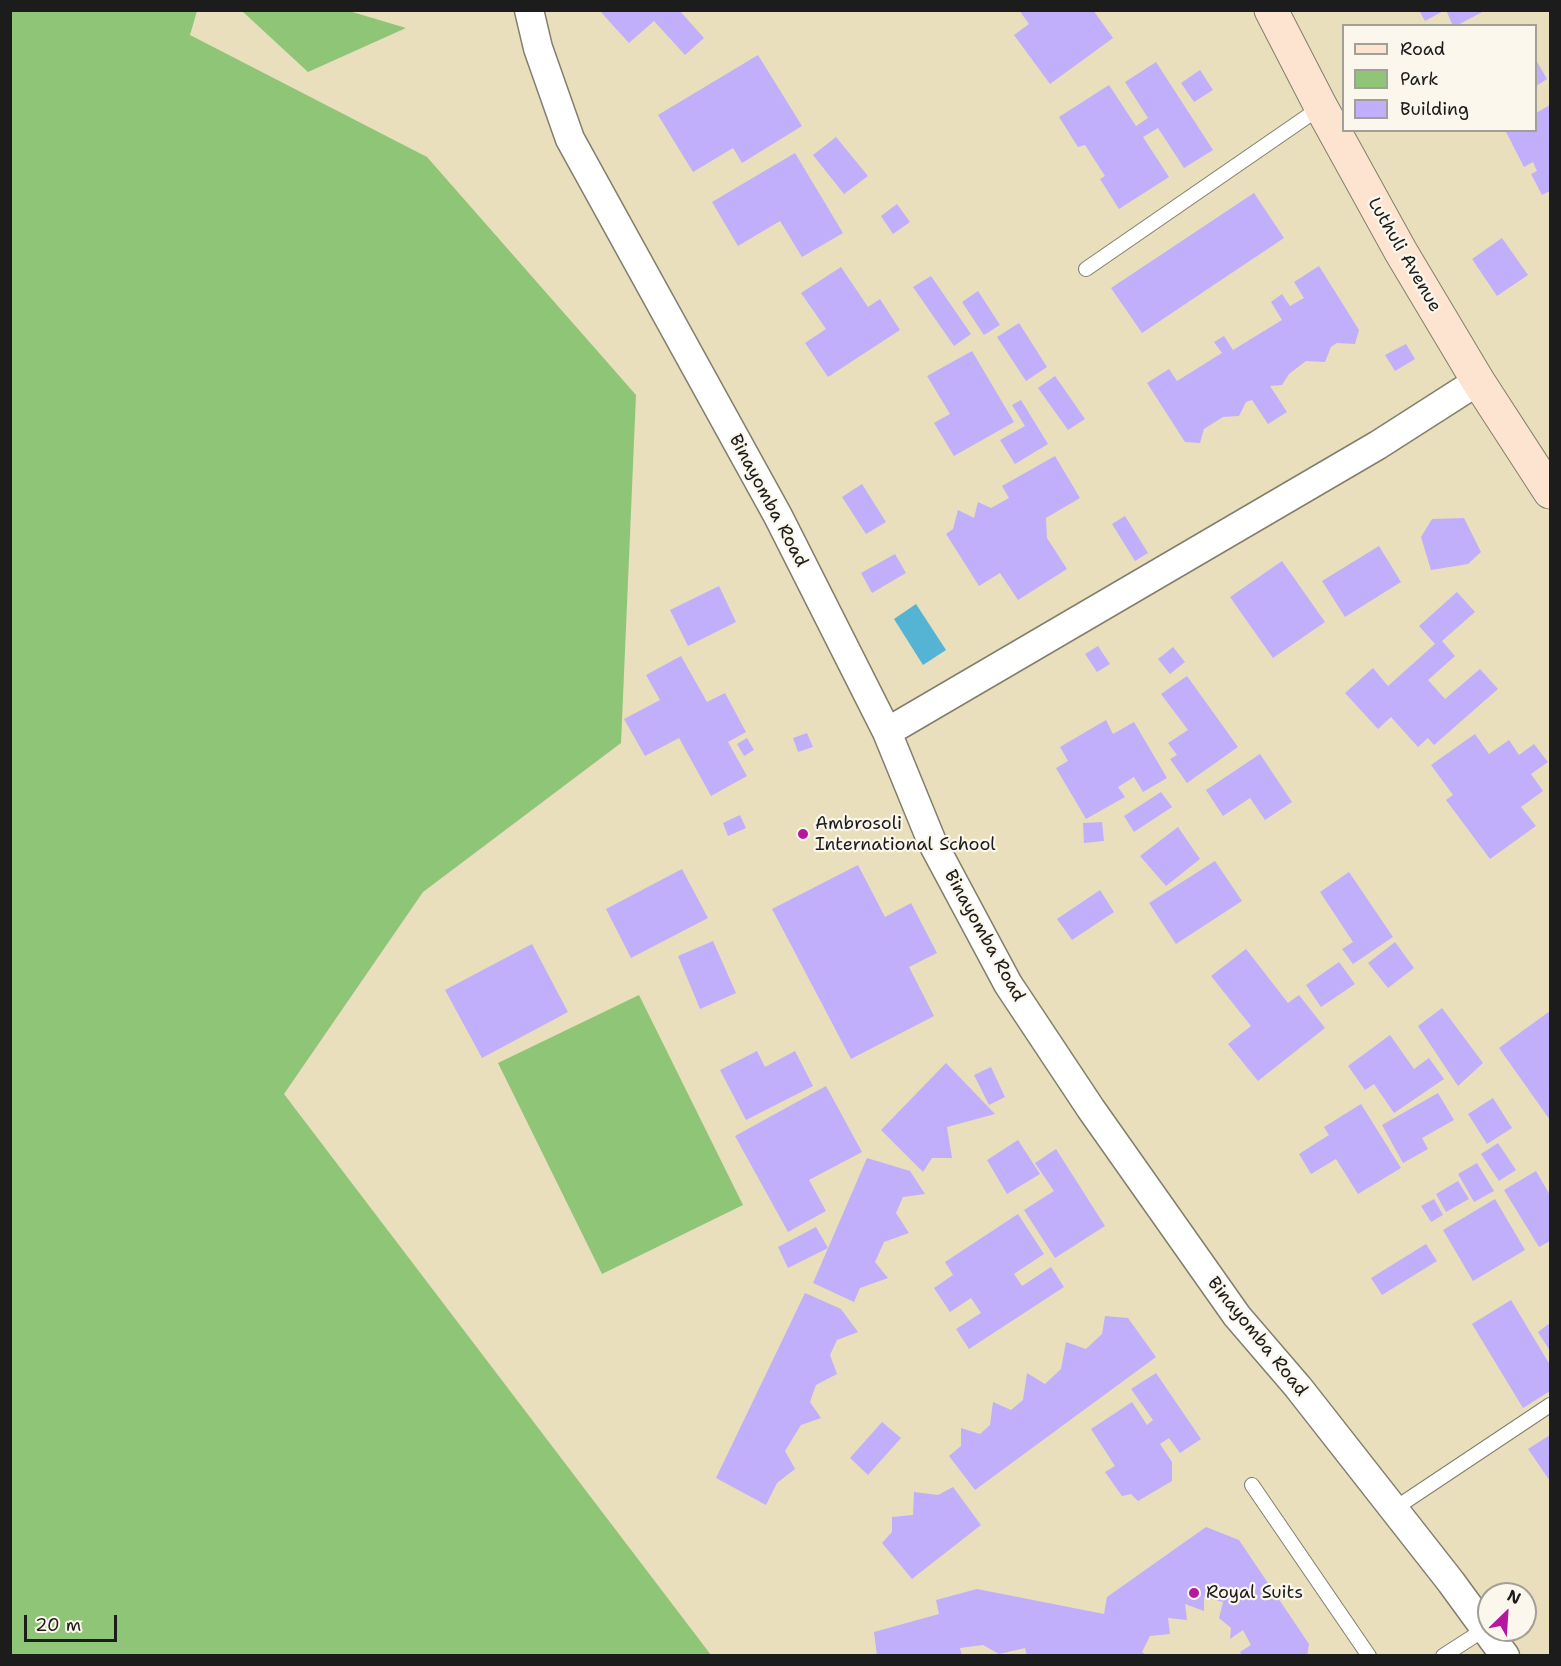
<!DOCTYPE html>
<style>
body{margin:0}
#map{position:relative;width:1561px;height:1666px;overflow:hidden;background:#e9dfbc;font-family:"Shantell Sans",sans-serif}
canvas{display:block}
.frame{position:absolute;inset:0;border:12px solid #1c1c1c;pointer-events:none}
.legend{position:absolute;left:1342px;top:24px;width:195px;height:108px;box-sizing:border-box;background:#fbf7ec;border:2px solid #a29f99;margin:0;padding:8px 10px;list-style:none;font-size:18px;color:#1c1c1c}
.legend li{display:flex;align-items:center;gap:12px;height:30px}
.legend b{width:30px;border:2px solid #a29f99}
.north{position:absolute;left:1477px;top:1582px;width:60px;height:60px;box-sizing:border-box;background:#fbf7ec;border:2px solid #a29f99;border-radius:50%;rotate:25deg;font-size:16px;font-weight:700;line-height:24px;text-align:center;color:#1c1c1c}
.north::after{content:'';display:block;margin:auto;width:21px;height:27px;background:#b5179e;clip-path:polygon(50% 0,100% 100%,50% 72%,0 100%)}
.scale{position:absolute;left:24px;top:1615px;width:93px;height:27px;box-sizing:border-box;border:3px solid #1c1c1c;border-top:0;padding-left:8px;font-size:18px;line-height:21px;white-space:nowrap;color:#1c1c1c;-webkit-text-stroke:4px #fbf7ec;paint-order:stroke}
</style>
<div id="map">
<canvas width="1561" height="1666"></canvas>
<div class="frame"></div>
<ul class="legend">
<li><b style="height:8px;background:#fde4d1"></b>Road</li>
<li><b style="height:16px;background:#8fc577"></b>Park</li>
<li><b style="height:16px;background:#c1affb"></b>Building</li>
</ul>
<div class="north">N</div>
<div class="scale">20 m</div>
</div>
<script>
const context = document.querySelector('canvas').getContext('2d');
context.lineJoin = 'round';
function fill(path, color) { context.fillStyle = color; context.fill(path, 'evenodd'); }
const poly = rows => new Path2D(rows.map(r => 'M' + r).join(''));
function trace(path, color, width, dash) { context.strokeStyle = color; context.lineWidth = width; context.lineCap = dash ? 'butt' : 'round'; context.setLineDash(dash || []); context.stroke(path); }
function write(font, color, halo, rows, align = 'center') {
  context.font = font + ' "Shantell Sans",sans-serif'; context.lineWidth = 4.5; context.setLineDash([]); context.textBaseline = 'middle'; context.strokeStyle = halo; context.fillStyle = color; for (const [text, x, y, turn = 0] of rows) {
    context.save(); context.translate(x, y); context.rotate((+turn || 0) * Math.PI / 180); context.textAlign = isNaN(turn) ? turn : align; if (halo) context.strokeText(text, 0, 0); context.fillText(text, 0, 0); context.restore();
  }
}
fill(poly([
 [11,10,197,11,190,35,427,157,636,395,621,743,423,892,284,1094,711,1655,11,1655],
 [242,11,349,11,406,28,308,72],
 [639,995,743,1205,602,1274,498,1063]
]), '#8fc577');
fill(poly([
 [916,604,946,650,923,665,894,619]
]), '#55b3d3');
fill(poly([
 [599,10,679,10,704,38,685,55,654,21,629,43],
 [1019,10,1093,10,1113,38,1050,84,1014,35,1029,24],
 [1419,10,1445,10,1425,21],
 [1446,10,1486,10,1456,26,1453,26],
 [758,55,802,126,742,163,733,148,693,172,658,115],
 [1536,60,1547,79,1536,86],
 [1156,62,1213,150,1184,168,1158,128,1143,137,1169,177,1119,209,1100,179,1105,176,1085,145,1078,147,1059,117,1109,85,1136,126,1148,118,1125,82],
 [1200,70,1213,90,1194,102,1181,83],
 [1550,105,1550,191,1542,195,1531,174,1537,171,1533,162,1524,167,1505,130,1536,130,1536,113],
 [836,137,868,176,844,194,813,155],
 [795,153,843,233,802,257,780,221,738,246,712,202],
 [1254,193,1284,238,1142,333,1111,288],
 [897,204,910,222,893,234,881,216],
 [1502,238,1528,275,1497,296,1472,259],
 [1319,266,1359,330,1355,344,1337,343,1331,347,1325,362,1306,361,1289,374,1282,385,1270,386,1287,412,1268,424,1252,400,1246,402,1239,416,1223,417,1204,429,1200,443,1185,442,1147,383,1169,369,1177,381,1222,353,1214,342,1224,336,1233,350,1282,320,1271,302,1282,294,1290,306,1304,298,1294,282],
 [841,267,868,307,880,299,900,330,828,377,805,343,826,329,801,293],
 [931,276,971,334,954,346,913,287],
 [978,291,1000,325,984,335,962,302],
 [1019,323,1047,367,1026,381,997,337],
 [1406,344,1415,359,1395,371,1385,355],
 [972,351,1014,422,954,456,934,423,950,414,927,376],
 [1055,376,1085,419,1068,430,1038,388],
 [1021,400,1048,444,1015,464,1000,440,1025,426,1012,405],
 [1055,456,1080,498,1046,518,1047,538,1067,569,1018,600,1000,573,979,586,946,534,953,529,958,510,974,518,978,502,991,508,1009,498,1002,486],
 [862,484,886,522,866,534,842,497],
 [1125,516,1148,553,1135,561,1112,524],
 [1464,518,1481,552,1468,564,1431,570,1421,537,1432,519],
 [1379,546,1401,582,1345,617,1322,581],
 [895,554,906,573,872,593,861,573],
 [1282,561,1325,622,1273,658,1230,597],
 [719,586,736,622,688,646,670,610],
 [1457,592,1475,612,1442,641,1455,656,1428,680,1445,699,1480,669,1498,689,1434,745,1428,738,1418,747,1391,717,1378,729,1345,693,1373,668,1388,686,1435,644,1419,626],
 [1098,646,1110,664,1097,672,1085,654],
 [1173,647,1185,662,1170,674,1158,659],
 [681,656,707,702,725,693,746,732,728,742,747,776,711,796,679,738,645,756,624,719,660,700,646,675],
 [1187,676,1238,747,1187,783,1170,759,1177,755,1168,743,1188,730,1161,694],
 [1106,720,1113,734,1134,722,1167,778,1143,792,1134,777,1118,787,1125,797,1086,819,1056,768,1068,761,1060,747],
 [807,733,813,747,798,752,793,738],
 [1475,734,1489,754,1509,740,1519,755,1534,744,1548,762,1531,774,1543,791,1521,807,1536,826,1490,859,1446,800,1453,795,1431,765],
 [747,738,754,750,744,756,737,744],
 [1260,754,1292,802,1265,820,1250,798,1223,816,1206,790],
 [1161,792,1172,807,1134,832,1124,816],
 [740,815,746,828,728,836,723,823],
 [1102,822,1104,841,1084,843,1083,823],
 [1178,827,1200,859,1166,886,1140,856],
 [1215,861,1242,901,1176,944,1149,903],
 [858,865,885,917,911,903,937,953,909,967,934,1016,851,1059,772,909],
 [682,869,708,918,631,958,606,909],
 [1349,872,1393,937,1353,964,1342,949,1353,942,1320,892],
 [1100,890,1114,912,1072,940,1057,919],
 [713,941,736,993,700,1009,678,956],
 [1395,942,1414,968,1388,988,1368,963],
 [532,944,568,1012,482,1058,445,990],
 [1246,949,1288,1003,1299,995,1325,1028,1258,1081,1228,1044,1251,1026,1211,976],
 [1339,962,1355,984,1321,1007,1306,985],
 [1442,1008,1483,1063,1458,1086,1418,1026],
 [1550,1011,1550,1120,1499,1048],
 [1390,1035,1414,1069,1429,1058,1444,1079,1394,1113,1374,1084,1365,1090,1348,1066],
 [757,1051,765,1067,795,1051,813,1086,746,1120,720,1070],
 [946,1063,995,1114,947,1127,952,1158,932,1158,923,1172,881,1130],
 [991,1067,1005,1097,989,1105,974,1075],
 [826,1086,862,1152,809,1180,826,1211,788,1232,735,1136],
 [1438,1093,1454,1120,1422,1138,1428,1149,1403,1163,1382,1125],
 [1493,1098,1512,1128,1487,1144,1468,1114],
 [1361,1104,1401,1168,1358,1194,1336,1159,1311,1174,1299,1154,1329,1135,1324,1127],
 [1018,1140,1040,1174,1007,1194,987,1160],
 [1498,1143,1516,1170,1499,1181,1481,1154],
 [1056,1149,1105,1226,1055,1258,1024,1210,1054,1191,1035,1163],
 [867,1158,910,1171,925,1194,903,1197,896,1213,909,1233,884,1242,875,1262,888,1278,860,1288,854,1302,813,1283],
 [1477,1163,1494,1191,1474,1202,1458,1174],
 [1536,1171,1550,1195,1550,1241,1539,1247,1504,1190],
 [1458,1181,1469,1199,1446,1212,1436,1194],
 [1434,1199,1443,1215,1431,1222,1421,1206],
 [1495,1199,1525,1250,1473,1281,1443,1230],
 [1018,1214,1044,1254,1014,1274,1022,1286,1051,1267,1064,1287,969,1349,956,1329,981,1313,971,1298,950,1312,934,1288,953,1275,945,1262],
 [816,1227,828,1248,788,1268,778,1247],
 [1426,1244,1437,1261,1382,1295,1371,1278],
 [805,1293,841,1309,858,1332,837,1340,830,1355,837,1374,816,1385,810,1402,821,1418,801,1425,785,1451,795,1469,777,1483,766,1505,716,1478],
 [1511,1300,1550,1365,1550,1391,1523,1408,1472,1324],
 [1105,1316,1128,1318,1156,1357,975,1490,949,1456,961,1446,961,1428,980,1434,990,1425,993,1402,1011,1410,1023,1400,1027,1373,1045,1384,1061,1369,1066,1342,1086,1349,1102,1334],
 [1550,1323,1550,1351,1538,1332],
 [1156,1373,1201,1439,1180,1453,1169,1438,1160,1444,1172,1462,1172,1481,1138,1501,1131,1494,1122,1496,1105,1472,1115,1466,1091,1429,1132,1402,1147,1425,1153,1420,1131,1389],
 [882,1422,901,1438,868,1475,850,1458],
 [1550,1435,1550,1481,1528,1449],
 [953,1487,981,1525,912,1579,882,1543,892,1532,892,1517,913,1515,914,1492,938,1495],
 [1206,1527,1239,1540,1309,1644,1307,1656,1242,1656,1240,1652,1251,1645,1243,1630,1230,1639,1231,1628,1219,1618,1223,1602,1204,1597,1204,1611,1185,1604,1187,1620,1168,1618,1170,1634,1150,1636,1142,1652,1147,1656,1027,1656,1025,1648,999,1654,983,1645,960,1648,962,1656,877,1656,874,1632,939,1614,936,1600,977,1589,1104,1614,1107,1597]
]), '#c1affb');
const lane = poly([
 [1086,269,1321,107],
 [1252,1485,1369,1656],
 [1394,1509,1550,1405],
 [1443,1656,1485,1629]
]);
const street = poly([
 [529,10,538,48,570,139,778,516,887,732,932,842,1008,984,1091,1109,1237,1316,1298,1387,1451,1582,1505,1656],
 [887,732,1378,445,1478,381]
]);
const secondary = poly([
 [1271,10,1321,107,1401,252,1478,381,1550,492]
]);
trace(lane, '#827e6c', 16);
trace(street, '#827e6c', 31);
trace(secondary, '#827e6c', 35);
trace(lane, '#fff', 14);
trace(street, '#fff', 28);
trace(secondary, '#fde4d1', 33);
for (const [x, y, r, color] of [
 [803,834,6,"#b5179e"],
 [1194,1593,6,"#b5179e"]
]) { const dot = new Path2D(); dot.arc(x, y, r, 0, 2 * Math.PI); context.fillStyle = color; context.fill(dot); trace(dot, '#fbf7ec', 2); }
write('18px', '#1c1c1c', '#fbf7ec', [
 ["Luthuli Avenue",1404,255,60],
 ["Binayomba Road",768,501,62],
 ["Binayomba Road",984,936,61],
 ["Binayomba Road",1257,1337,51]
]);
write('18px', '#1c1c1c', '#fbf7ec', [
 ["Ambrosoli",815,824],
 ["International School",815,845],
 ["Royal Suits",1206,1593]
], 'left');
</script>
